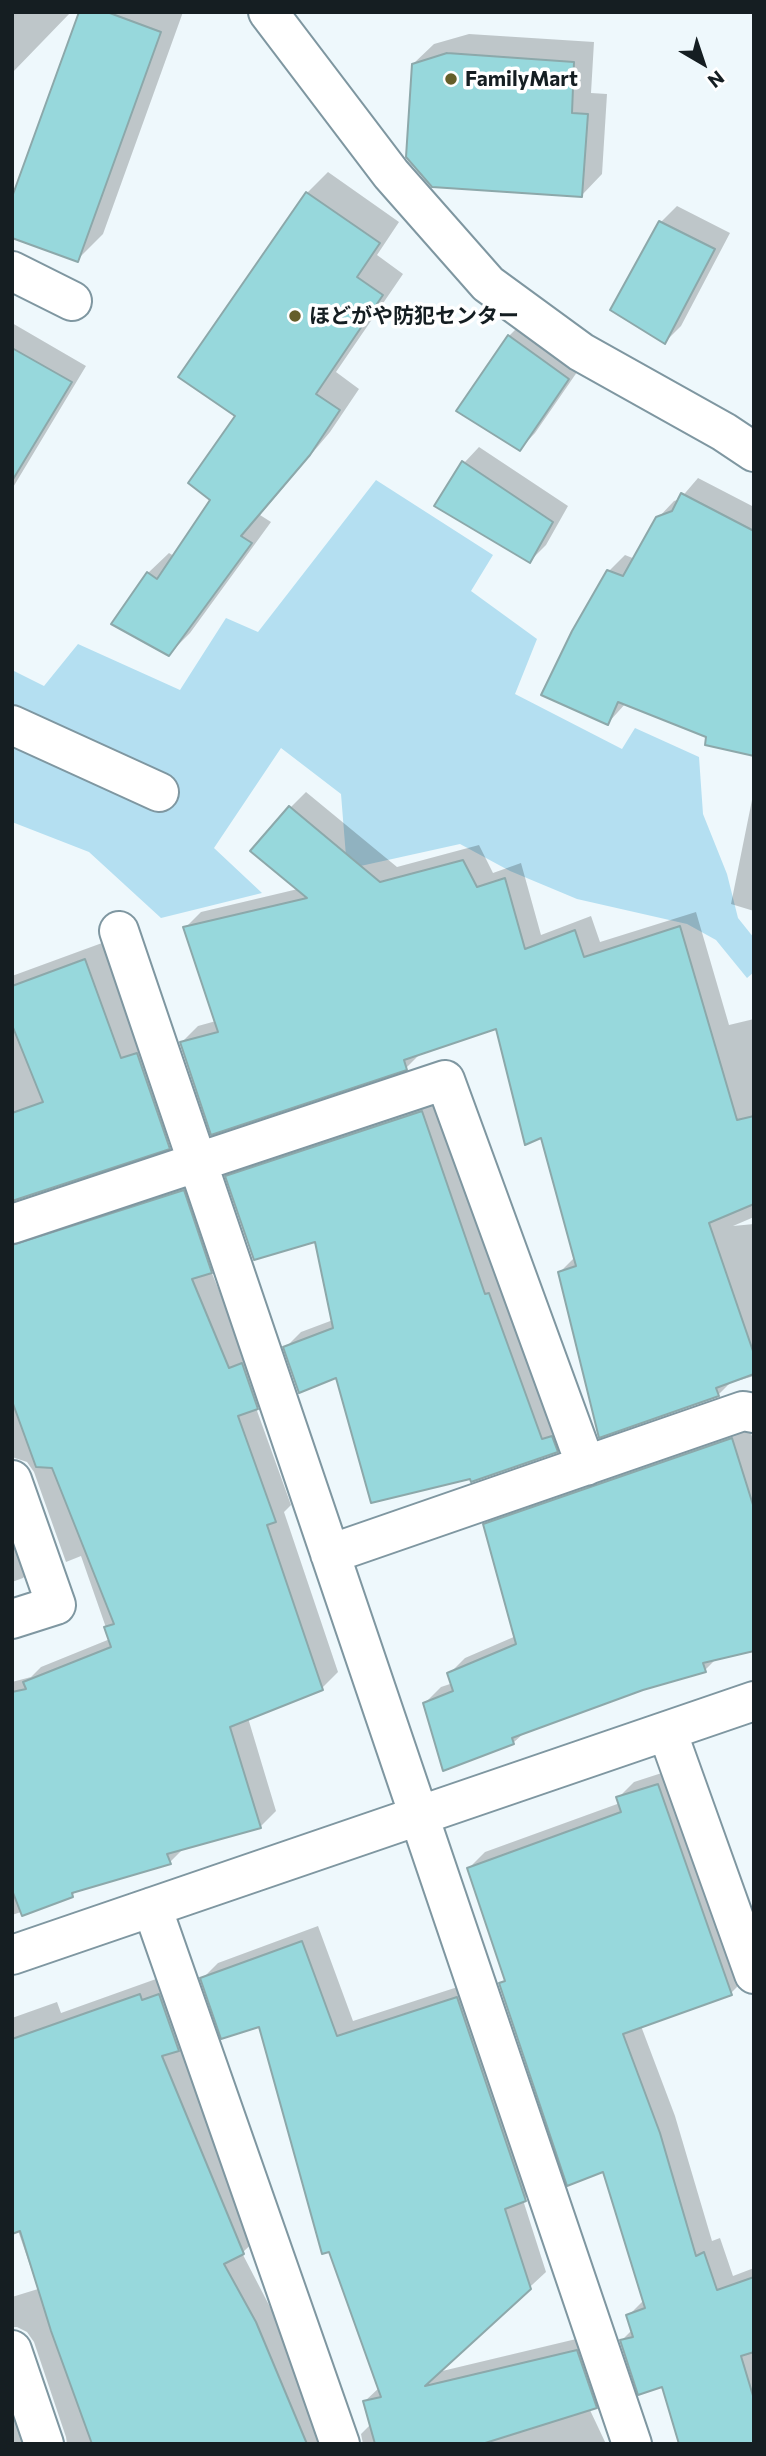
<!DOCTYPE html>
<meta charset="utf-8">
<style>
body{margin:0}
#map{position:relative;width:766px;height:2456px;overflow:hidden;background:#eef8fc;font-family:Commissioner,sans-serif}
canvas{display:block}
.frame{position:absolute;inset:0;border:14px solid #151e22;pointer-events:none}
.north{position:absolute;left:668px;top:28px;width:70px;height:70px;-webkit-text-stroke:5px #fff;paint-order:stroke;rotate:141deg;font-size:19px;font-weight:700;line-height:28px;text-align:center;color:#151e22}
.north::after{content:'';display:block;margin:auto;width:24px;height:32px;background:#151e22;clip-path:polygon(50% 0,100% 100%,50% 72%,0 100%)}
</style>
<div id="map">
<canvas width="766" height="2456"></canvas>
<div class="frame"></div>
<div class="north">N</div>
</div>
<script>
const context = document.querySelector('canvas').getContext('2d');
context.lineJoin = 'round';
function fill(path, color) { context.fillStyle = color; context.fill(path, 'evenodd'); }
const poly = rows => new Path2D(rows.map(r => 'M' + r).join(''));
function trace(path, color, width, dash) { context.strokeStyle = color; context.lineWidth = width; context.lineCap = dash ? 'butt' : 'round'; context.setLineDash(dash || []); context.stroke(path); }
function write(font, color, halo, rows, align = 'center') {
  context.font = font + ' Commissioner,"Noto Sans JP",sans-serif'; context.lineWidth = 7; context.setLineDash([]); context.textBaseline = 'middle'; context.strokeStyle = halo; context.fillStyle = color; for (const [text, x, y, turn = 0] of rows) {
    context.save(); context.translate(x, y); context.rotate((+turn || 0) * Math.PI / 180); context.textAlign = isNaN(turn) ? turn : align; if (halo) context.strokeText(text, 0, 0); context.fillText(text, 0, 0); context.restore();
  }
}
fill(poly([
 [376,480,493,555,471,591,537,639,515,694,622,749,635,728,699,757,703,814,727,874,738,918,754,938,754,972,747,978,716,940,687,924,577,899,510,871,460,844,347,869,341,794,281,748,214,848,262,893,161,918,89,852,12,822,12,670,44,686,78,644,180,690,226,618,258,632]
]), '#b4dff1');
fill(poly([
 [12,12,71,12,12,73],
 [81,12,183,12,103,234,77,260],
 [469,34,594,42,591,93,607,94,602,174,582,195,413,64,434,44],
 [328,172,399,222,377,255,403,274,336,372,359,389,330,432,260,515,271,522,190,633,169,654,148,573,169,553,174,556,213,499,238,416,181,376,307,193],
 [677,206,730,233,681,326,665,342,661,222],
 [525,320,584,362,535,433,520,449,509,336],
 [12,323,86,366,12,489],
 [479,447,568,506,546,545,530,561,464,463],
 [698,478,754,507,754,748,707,736,626,703,608,723,609,571,625,555,635,559,658,518,674,501,680,499],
 [754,790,754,911,731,904],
 [306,792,397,867,479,845,493,873,521,863,541,935,591,916,600,942,696,912,729,1025,754,1019,754,1217,733,1226,754,1224,754,1376,730,1383,718,1395,560,1272,575,1257,542,1136,497,1027,422,1052,406,1068,182,1042,198,1026,216,1021,185,928,201,912,298,889,290,808],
 [102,943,138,1042,184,1125,167,1142,12,1181,12,976],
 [438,1096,573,1435,557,1451,337,1375,285,1348,301,1332,333,1320,316,1240,227,1177,243,1161],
 [200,1177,227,1255,211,1271,245,1353,273,1391,256,1408,291,1505,284,1512,338,1672,322,1688,248,1718,276,1811,260,1827,184,1848,170,1862,78,1889,72,1895,12,1915,12,1682,31,1677,41,1667,110,1639,81,1556,66,1562,34,1472,27,1462,12,1457,12,1249],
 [748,1423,754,1443,754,1650,717,1658,705,1670,642,1689,525,1732,513,1743,425,1703,441,1687,453,1683,449,1674,465,1658,516,1636,484,1525,500,1509],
 [12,1487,39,1562,23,1578,12,1582],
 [674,1769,747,1977,731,1993,641,2026,675,2116,712,2241,720,2238,733,2276,754,2268,754,2444,663,2385,622,2340,632,2330,628,2316,645,2299,604,2170,501,1984,506,1978,469,1868,485,1852,620,1803,618,1798,634,1782],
 [318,1926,353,2021,473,1982,541,2183,523,2200,546,2272,438,2372,593,2335,612,2390,596,2406,589,2408,606,2444,363,2444,361,2434,371,2424,365,2401,380,2387,260,2025,202,1979,218,1963],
 [156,1979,158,1985,175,1979,194,2034,181,2048,259,2237,242,2253,341,2444,67,2444,66,2437,34,2342,27,2332,17,2327,12,2327,12,2297,38,2289,12,2213,12,2018,57,2002,61,2013],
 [12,2357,45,2444,12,2444]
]), '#0003');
const building = poly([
 [79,12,107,12,161,32,78,262,12,238,12,197,79,12],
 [447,53,574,62,572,113,588,114,582,197,432,187,406,157,412,64,447,53],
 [306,192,380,243,357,277,383,295,316,394,340,410,310,455,241,536,252,543,169,656,111,624,147,572,157,579,210,500,188,483,235,416,178,377,306,192],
 [659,221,715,249,665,344,610,310,659,221],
 [508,335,569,379,520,451,456,411,508,335],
 [12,348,72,382,12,481,12,348],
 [462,461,553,522,530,563,434,506,462,461],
 [681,493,754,531,754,756,705,745,706,737,618,702,608,725,541,695,572,631,607,570,623,576,656,517,672,511,681,493],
 [289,806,380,882,463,860,477,887,505,878,525,949,575,930,584,957,680,926,737,1120,754,1116,754,1204,709,1223,754,1354,754,1374,716,1388,719,1396,599,1438,558,1272,576,1266,541,1138,525,1145,496,1029,404,1060,407,1070,211,1135,180,1042,218,1032,183,927,307,898,250,851,289,806],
 [85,959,121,1058,137,1053,170,1149,12,1201,12,1113,43,1102,12,1025,12,986,85,959],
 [422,1111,485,1294,489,1293,542,1439,552,1436,558,1452,471,1482,470,1479,371,1503,336,1378,299,1393,283,1347,333,1328,315,1242,254,1260,225,1176,422,1111],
 [184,1190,212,1273,192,1279,229,1368,242,1363,258,1409,238,1416,276,1522,267,1525,323,1690,230,1727,261,1828,167,1854,171,1864,72,1893,73,1897,22,1916,12,1890,12,1692,26,1689,23,1682,111,1647,104,1627,114,1624,52,1468,36,1467,12,1401,12,1245,184,1190],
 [732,1438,754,1508,754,1651,703,1663,706,1672,643,1690,512,1738,514,1744,443,1771,423,1703,453,1691,447,1673,516,1644,483,1524,732,1438],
 [658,1784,732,1995,623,2034,660,2133,696,2256,704,2252,717,2290,754,2277,754,2352,741,2356,754,2399,754,2444,679,2444,662,2387,638,2395,620,2340,633,2337,626,2315,645,2308,603,2172,567,2186,499,1983,505,1981,467,1868,621,1812,616,1797,658,1784],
 [302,1941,337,2036,457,1997,526,2201,505,2209,531,2289,425,2386,577,2350,597,2408,482,2444,375,2444,363,2401,381,2397,329,2252,322,2254,259,2027,221,2039,200,1978,302,1941],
 [140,1994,142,2000,159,1994,179,2051,162,2056,244,2254,224,2264,256,2322,307,2444,92,2444,51,2331,20,2231,12,2234,12,2039,140,1994]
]);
fill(building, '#97d8dc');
trace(building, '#8ca8aa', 2);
const street = poly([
 [268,12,391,174,488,284,581,352,724,432,754,452],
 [12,271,72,301],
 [12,725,159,792],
 [119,931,632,2444],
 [12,1224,445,1080,586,1466],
 [12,1480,56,1605,12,1619],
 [330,1554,743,1411,754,1413],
 [667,1731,754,1974],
 [152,1907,340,2444],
 [12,1955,754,1701]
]);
const secondary = poly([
 [12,2350,44,2444]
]);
trace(street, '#7f97a1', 42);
trace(secondary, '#7f97a1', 42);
trace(street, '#fff', 38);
trace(secondary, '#fff', 38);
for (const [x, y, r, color] of [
 [451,79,7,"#645e2a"],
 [295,316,7,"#645e2a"]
]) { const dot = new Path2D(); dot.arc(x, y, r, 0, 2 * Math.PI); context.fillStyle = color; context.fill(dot); trace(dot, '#fff', 2.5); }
write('bold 21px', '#151e22', '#fff', [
 ["FamilyMart",465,79],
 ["ほどがや防犯センター",309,316]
], 'left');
</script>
